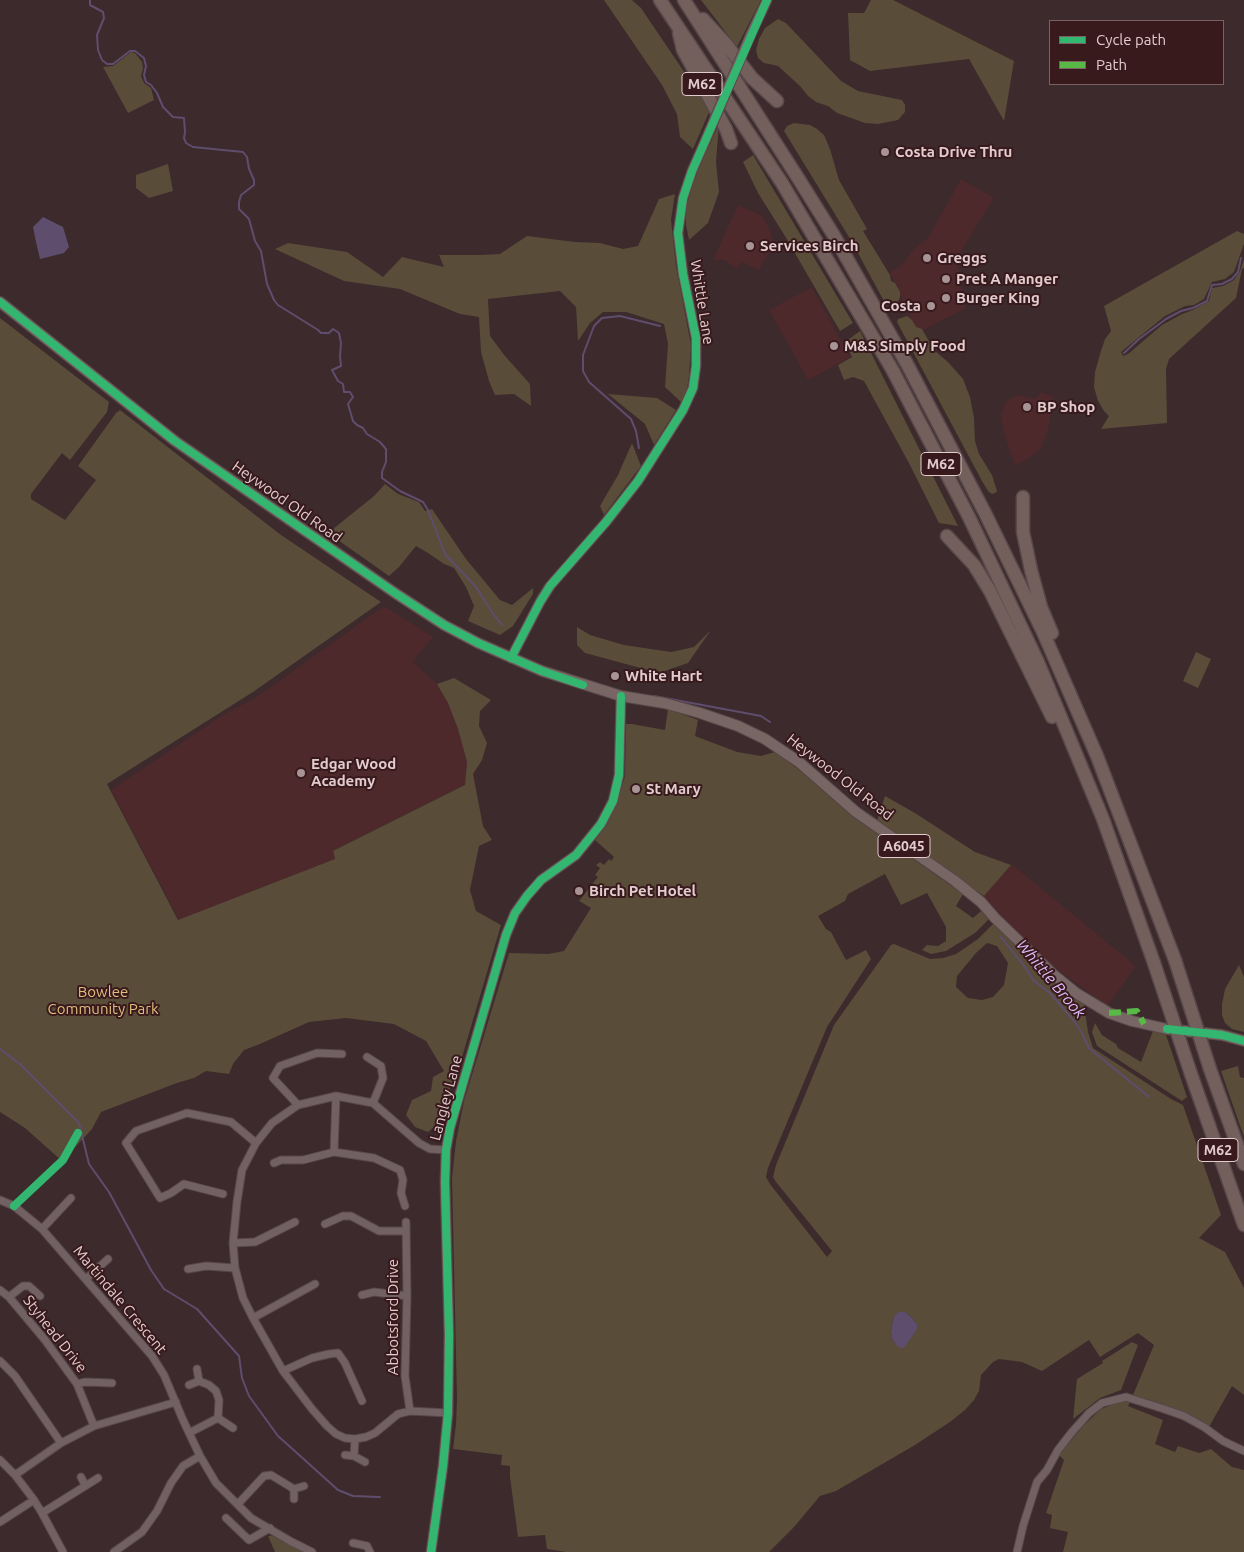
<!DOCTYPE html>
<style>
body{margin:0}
#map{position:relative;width:1244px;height:1552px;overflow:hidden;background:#3c2a2c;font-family:Ubuntu,sans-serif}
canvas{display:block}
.legend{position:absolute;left:1049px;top:20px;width:175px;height:65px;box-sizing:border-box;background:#38191c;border:1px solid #7c6163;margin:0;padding:6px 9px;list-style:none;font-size:15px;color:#e2cccd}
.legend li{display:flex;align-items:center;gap:10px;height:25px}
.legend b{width:25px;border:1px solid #7c6163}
</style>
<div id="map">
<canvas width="1244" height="1552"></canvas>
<ul class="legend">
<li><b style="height:6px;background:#33b770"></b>Cycle path</li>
<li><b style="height:6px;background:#58b947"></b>Path</li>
</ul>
</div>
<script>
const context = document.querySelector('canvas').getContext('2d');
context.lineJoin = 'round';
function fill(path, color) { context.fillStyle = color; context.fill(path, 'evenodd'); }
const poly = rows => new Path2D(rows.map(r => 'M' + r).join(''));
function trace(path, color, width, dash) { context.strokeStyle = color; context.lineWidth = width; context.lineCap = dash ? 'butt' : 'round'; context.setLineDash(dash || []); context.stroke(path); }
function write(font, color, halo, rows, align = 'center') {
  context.font = font + ' Ubuntu,sans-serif'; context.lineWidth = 4; context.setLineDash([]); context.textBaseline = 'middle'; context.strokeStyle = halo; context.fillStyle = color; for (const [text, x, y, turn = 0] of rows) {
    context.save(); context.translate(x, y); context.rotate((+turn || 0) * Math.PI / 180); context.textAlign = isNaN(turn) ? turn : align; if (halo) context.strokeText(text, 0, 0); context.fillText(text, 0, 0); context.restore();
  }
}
fill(poly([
 [961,179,994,198,956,259,962,293,959,295,966,308,917,333,890,272,902,265,913,250,928,238],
 [738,205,763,216,772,236,773,246,759,270,742,262,737,269,724,260,713,260],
 [812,287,850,357,808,380,769,310],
 [1041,392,1054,397,1049,426,1041,450,1015,466,1004,433,1001,415,1006,401,1018,395,1036,399],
 [384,606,433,637,413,662,437,684,448,703,458,729,467,762,465,785,333,851,335,859,179,920,111,790,226,713,255,698],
 [1011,865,1015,867,1136,966,1107,1006,1042,958,1014,930,984,896]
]), '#4d292c');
fill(poly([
 [604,0,632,0,641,8,710,110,693,149,680,137,677,114,662,85],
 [701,0,761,0,737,47],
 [871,0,893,0,1014,61,1004,121,969,59,870,71,850,60,848,13,864,13],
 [778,19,786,23,841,81,858,91,902,100,905,105,905,112,898,120,878,124,865,123,837,113,828,106,816,102,808,96,800,86,778,66,764,63,758,58,756,50,759,39,765,28],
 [131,52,135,53,142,62,143,68,141,76,144,83,151,88,154,100,128,113,103,67,113,66],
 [794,123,810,125,817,129,824,135,830,149,839,180,867,229,863,231,890,275,891,281,895,283,900,292,900,297,898,302,892,306,886,305,852,242,784,131,787,126],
 [719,124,716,162,719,192,708,223,689,240,686,225,686,209,691,189,700,165],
 [753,155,853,323,840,331,785,236,758,193,743,162],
 [168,164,173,191,149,198,136,188,136,175],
 [675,194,671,220,676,266,691,345,689,376,687,390,682,403,665,387,668,344,664,324,626,312,603,312,590,323,578,341,576,307,560,291,488,299,490,336,505,356,530,384,531,406,514,394,495,395,489,381,481,352,479,317,460,314,400,289,344,281,275,249,288,243,347,252,383,277,402,257,444,267,439,255,480,255,500,254,527,236,575,242,600,243,623,249,638,246,659,199],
 [1237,231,1244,234,1244,244,1234,272,1225,279,1212,282,1204,299,1194,305,1185,306,1165,316,1121,352,1123,356,1128,354,1162,325,1182,314,1193,310,1209,301,1212,288,1223,286,1234,280,1240,271,1244,259,1244,268,1242,269,1236,298,1169,359,1166,369,1167,423,1101,429,1109,416,1104,411,1098,401,1094,387,1095,372,1100,354,1105,339,1111,331,1104,306],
 [907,316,912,320,916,327,922,329,934,350,948,362,963,379,970,397,974,418,975,441,979,454,992,475,997,491,995,493,992,494,988,491,982,481,897,322,898,319],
 [0,318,109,402,107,412,70,460,62,453,31,494,31,499,65,520,96,480,78,466,116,413,120,410,281,535,381,602,253,692,107,784,178,920,335,859,333,851,465,785,467,762,458,729,448,703,437,684,454,678,491,700,480,711,479,726,487,743,482,760,473,774,483,826,492,840,479,846,470,890,476,911,501,925,460,1064,435,1126,428,1132,415,1127,406,1115,412,1100,431,1091,433,1077,444,1071,426,1041,394,1024,346,1018,309,1022,260,1044,244,1050,233,1064,229,1074,206,1071,194,1078,177,1083,101,1112,92,1129,62,1161,25,1128,0,1112],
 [860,331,958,526,939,523,910,465,864,381,853,377,844,380,838,365,852,357,845,342],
 [608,394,657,398,676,410,654,445,645,424],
 [632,443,641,466,604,515,600,506,618,475],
 [385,484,398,494,419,502,425,511,432,509,466,559,500,600,512,605,533,588,533,594,513,626,500,635,468,621,474,606,466,587,454,568,444,564,428,553,416,546,399,567,389,576,328,533,374,496],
 [577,627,590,635,624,645,671,652,694,647,711,630,688,663,659,673,585,653,577,645],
 [1196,652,1211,659,1198,688,1183,681],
 [668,709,698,720,695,736,737,752,761,756,775,752,798,769,853,817,963,894,956,906,973,918,981,911,989,919,975,933,946,951,931,954,922,950,927,945,938,946,946,941,946,927,927,893,901,905,885,874,848,894,845,901,818,916,826,929,831,932,846,960,866,950,871,959,827,1027,768,1168,766,1177,770,1184,827,1257,832,1251,776,1182,773,1177,776,1165,834,1025,891,945,894,944,930,959,943,958,956,954,978,939,994,923,1049,978,1084,1004,1088,1032,1093,1048,1171,1099,1183,1105,1221,1215,1199,1238,1225,1252,1244,1288,1244,1395,1232,1386,1209,1427,1186,1415,1162,1404,1133,1395,1154,1345,1138,1333,1100,1357,1089,1340,1042,1371,1022,1362,999,1359,993,1362,981,1375,979,1391,974,1400,965,1410,950,1422,915,1445,836,1491,820,1496,794,1527,769,1552,566,1552,547,1549,545,1535,518,1537,510,1477,510,1466,501,1465,502,1455,453,1449,456,1424,457,1399,452,1178,456,1141,464,1101,509,953,548,954,564,951,591,908,579,901,598,877,595,875,600,868,596,865,600,862,604,865,609,859,611,861,614,857,595,840,606,826,617,802,625,776,626,724,632,724,665,730],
 [987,943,997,946,1008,963,1004,985,993,997,982,1000,968,998,956,987,957,976,976,953],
 [905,1312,910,1316,917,1324,917,1329,896,1345,892,1339,891,1331,894,1316,899,1313],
 [885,796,915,813,975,852,1011,865,984,896,877,821],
 [1239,965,1244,977,1244,1032,1232,1029,1225,1023,1222,1015,1222,1004,1225,989],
 [1095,1023,1102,1035,1116,1044,1118,1048,1141,1062,1153,1031,1165,1032,1187,1097,1182,1101,1097,1046,1092,1032],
 [1238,1066,1240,1077,1244,1078,1244,1137,1221,1071],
 [1132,1342,1138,1345,1121,1390,1100,1398,1073,1419,1077,1379,1103,1363,1102,1361],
 [1131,1401,1128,1406,1163,1420,1155,1444,1175,1452,1178,1446,1199,1453,1211,1449,1232,1467,1244,1470,1244,1552,1063,1552,1068,1532,1050,1528,1052,1515,1046,1513,1064,1460,1059,1455,1083,1426,1101,1409,1119,1402],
 [276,1535,308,1552,275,1552,268,1536]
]), '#594c39');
fill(poly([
 [43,217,63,227,69,247,64,253,40,259,36,242,33,227],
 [899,1312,905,1312,910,1316,917,1324,917,1329,904,1348,900,1348,896,1345,892,1339,891,1331,894,1316]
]), '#5f4d6e');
trace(poly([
 [90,0,90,5,103,12,104,18,97,35,98,50,102,60,107,64,113,64,130,51,135,51,144,58,146,66,144,75,146,82,151,85,157,93,163,107,173,117,184,118,185,132,184,138,186,143,193,147,243,152,247,157,249,169,254,180,254,185,241,195,239,202,239,209,249,219,255,241,261,251,267,284,274,300,278,305,318,330,321,333,329,333,333,329,339,333,341,343,340,356,341,366,332,370,338,381,343,384,344,392,350,392,353,397,348,404,353,421,357,425,363,428,367,434,380,442,386,449,386,462,382,472,382,478,400,491,423,502,428,510,445,554,476,587,494,615,502,625],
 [1124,353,1139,339,1166,319,1181,311,1193,308,1207,301,1212,285,1222,284,1232,279,1238,272,1241,258],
 [639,448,636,431,631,419,589,382,583,371,583,355,594,326,602,318,620,316,660,326],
 [654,696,761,716,770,722],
 [1001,937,1025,967,1034,981,1049,992,1074,1021,1082,1033,1089,1048,1149,1097],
 [0,1049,20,1064,79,1123,89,1164,109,1192,151,1270,164,1289,197,1309,239,1356,242,1378,249,1396,278,1436,338,1490,353,1496,380,1497]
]), '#5f4d6e', 2);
const street = poly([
 [367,1057,381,1066,383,1078,373,1103],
 [298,1105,273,1078,280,1066,317,1053,342,1054],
 [446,1150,430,1149,419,1143,373,1103,336,1096,298,1105,272,1123,256,1143,242,1170,237,1202,233,1243,235,1268,243,1298,253,1318,283,1371,312,1409,327,1426,336,1434,345,1438,355,1439,366,1437,375,1433,398,1414,410,1411,448,1413],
 [334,1152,336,1096],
 [274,1163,281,1160,303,1160,334,1152,374,1158,400,1170,403,1180,401,1193,405,1206],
 [223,1194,184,1184,171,1193,160,1198,126,1143,136,1131,187,1113,231,1122,256,1143],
 [0,1200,14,1206,42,1229,152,1356,164,1375,183,1420,200,1456,216,1483,251,1518,290,1541,312,1552],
 [406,1222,407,1296,405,1376,410,1411],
 [325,1224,343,1216,351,1216,379,1231,406,1231],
 [42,1229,71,1198],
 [233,1243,255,1242,295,1222],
 [188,1269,206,1266,235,1268],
 [86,1279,108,1259],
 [0,1290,9,1297,45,1340,77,1384,94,1426],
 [362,1295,374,1292,407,1296],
 [9,1297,23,1286,29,1286,40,1296],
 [253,1318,315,1284],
 [0,1361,15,1376,61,1443],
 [197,1369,199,1381],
 [283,1371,312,1358,329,1354,338,1353,345,1363,362,1401],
 [77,1384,85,1382,112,1383],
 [218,1418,233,1428],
 [189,1433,218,1418,219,1400,216,1391,209,1385,199,1381,189,1385],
 [345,1455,354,1456,365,1462],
 [354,1456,355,1439],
 [0,1460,15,1475,34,1500,42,1513,63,1552],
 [15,1475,61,1443,94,1426,176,1402],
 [81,1477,85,1485],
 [294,1489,294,1499],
 [238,1504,264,1476,271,1475,294,1489,304,1486],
 [42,1513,98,1478],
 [226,1518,249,1540,270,1528],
 [0,1522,34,1500],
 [353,1543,367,1546,370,1552],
 [114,1552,142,1532,157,1511,171,1483,183,1466,200,1456],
 [1017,1552,1023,1526,1037,1482,1047,1470,1058,1450,1072,1432,1089,1413,1102,1403,1126,1397,1164,1409,1184,1416,1204,1427,1223,1441,1244,1451]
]);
const secondary = poly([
 [751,34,767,0],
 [511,658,540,602,550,586,606,522,638,481,683,410,693,388,696,366,696,338,683,274,678,233,683,198,692,171,703,146],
 [431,1552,443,1466,448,1413,449,1335,445,1182,446,1150,450,1128,506,935,515,913,527,896,541,880,576,855,601,824,613,801,619,775,621,696]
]);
const primary = poly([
 [0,302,175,441,395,593,444,625,478,643,542,671,621,696,664,703,700,713,738,726,765,739,799,762,856,812,955,881,981,902,995,918,1055,976,1076,993,1109,1013,1132,1021,1167,1029,1222,1035,1244,1041]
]);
const highway = poly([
 [660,0,782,183,892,369,969,517,1038,662,1103,819,1154,963],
 [684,0,798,178,833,234,907,364,985,513,1043,632,1097,756,1175,960],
 [703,19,726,44,752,78,777,101],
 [679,33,683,50,726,129,731,143],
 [1023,497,1023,532,1031,570,1041,607,1052,633],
 [947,536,974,565,990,591,1052,717],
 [1210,1069,1244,1164],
 [1191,1074,1244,1225]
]);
trace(street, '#58484a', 9);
trace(secondary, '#58484a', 11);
trace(primary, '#58484a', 12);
trace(highway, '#58484a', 15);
trace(street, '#716163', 7);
trace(secondary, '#756563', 9);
trace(primary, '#786664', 10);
trace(highway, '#73605c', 12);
const secondaryBridge = poly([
 [703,146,751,34]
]);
const highwayBridge = poly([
 [1175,960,1210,1069],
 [1154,963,1191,1074]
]);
trace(secondaryBridge, '#58484a', 11, []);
trace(highwayBridge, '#58484a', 15, []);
trace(secondaryBridge, '#756563', 9);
trace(highwayBridge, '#73605c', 12);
trace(poly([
 [1109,1013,1137,1011,1144,1024]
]), '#58b947', 6, [12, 6]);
trace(poly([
 [0,302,175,441,395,593,444,625,478,643,542,671,583,685],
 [511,658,540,602,550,586,606,522,638,481,683,410,693,388,696,366,696,338,683,274,678,233,683,198,692,171,767,0],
 [1167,1029,1222,1035,1244,1041],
 [14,1206,63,1160,78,1133],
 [431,1552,443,1466,448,1413,449,1335,445,1182,446,1150,450,1128,506,935,515,913,527,896,541,880,576,855,601,824,613,801,619,775,621,696]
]), '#33b770', 8);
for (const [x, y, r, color] of [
 [885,152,5,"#a89395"],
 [750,246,5,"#a89395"],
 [927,258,5,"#a89395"],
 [946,279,5,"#a89395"],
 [946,298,5,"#a89395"],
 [931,306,5,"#a89395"],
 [834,346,5,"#a89395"],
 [1027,407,5,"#a89395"],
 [615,676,5,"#a89395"],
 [301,773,5,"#a89395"],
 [636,789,5,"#a89395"],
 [579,891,5,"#a89395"]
]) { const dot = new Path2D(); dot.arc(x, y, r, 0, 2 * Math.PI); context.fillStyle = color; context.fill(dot); trace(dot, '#38191c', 2); }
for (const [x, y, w] of [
 [702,84,40],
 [941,464,40],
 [904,846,52],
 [1218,1150,40]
]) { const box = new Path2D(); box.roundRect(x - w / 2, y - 11.5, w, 23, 4); context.fillStyle = '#38191c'; context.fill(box); trace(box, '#e2cccd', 1); }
write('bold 14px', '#e2cccd', null, [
 ["M62",702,84],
 ["M62",941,464],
 ["A6045",904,846],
 ["M62",1218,1150]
]);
write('bold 15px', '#e2cccd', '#38191c', [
 ["Costa Drive Thru",895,152],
 ["Services Birch",760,246],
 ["Greggs",937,258],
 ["Pret A Manger",956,279],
 ["Burger King",956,298],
 ["Costa",921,306,"right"],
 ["M&S Simply Food",844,346],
 ["BP Shop",1037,407],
 ["White Hart",625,676],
 ["Edgar Wood",311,764],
 ["Academy",311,781],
 ["St Mary",646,789],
 ["Birch Pet Hotel",589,891]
], 'left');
write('15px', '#e2cccd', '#38191c', [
 ["Whittle Lane",702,302,81],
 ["Heywood Old Road",287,502,35],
 ["Heywood Old Road",840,777,38],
 ["Langley Lane",446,1098,-75],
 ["Martindale Crescent",120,1300,50],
 ["Abbotsford Drive",393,1317,-90],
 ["Styhead Drive",55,1334,52]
]);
write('15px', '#e2bf7f', '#38191c', [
 ["Bowlee",103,992],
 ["Community Park",103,1009]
]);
write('italic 16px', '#ddbdfb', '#38191c', [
 ["Whittle Brook",1051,979,50]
]);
</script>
